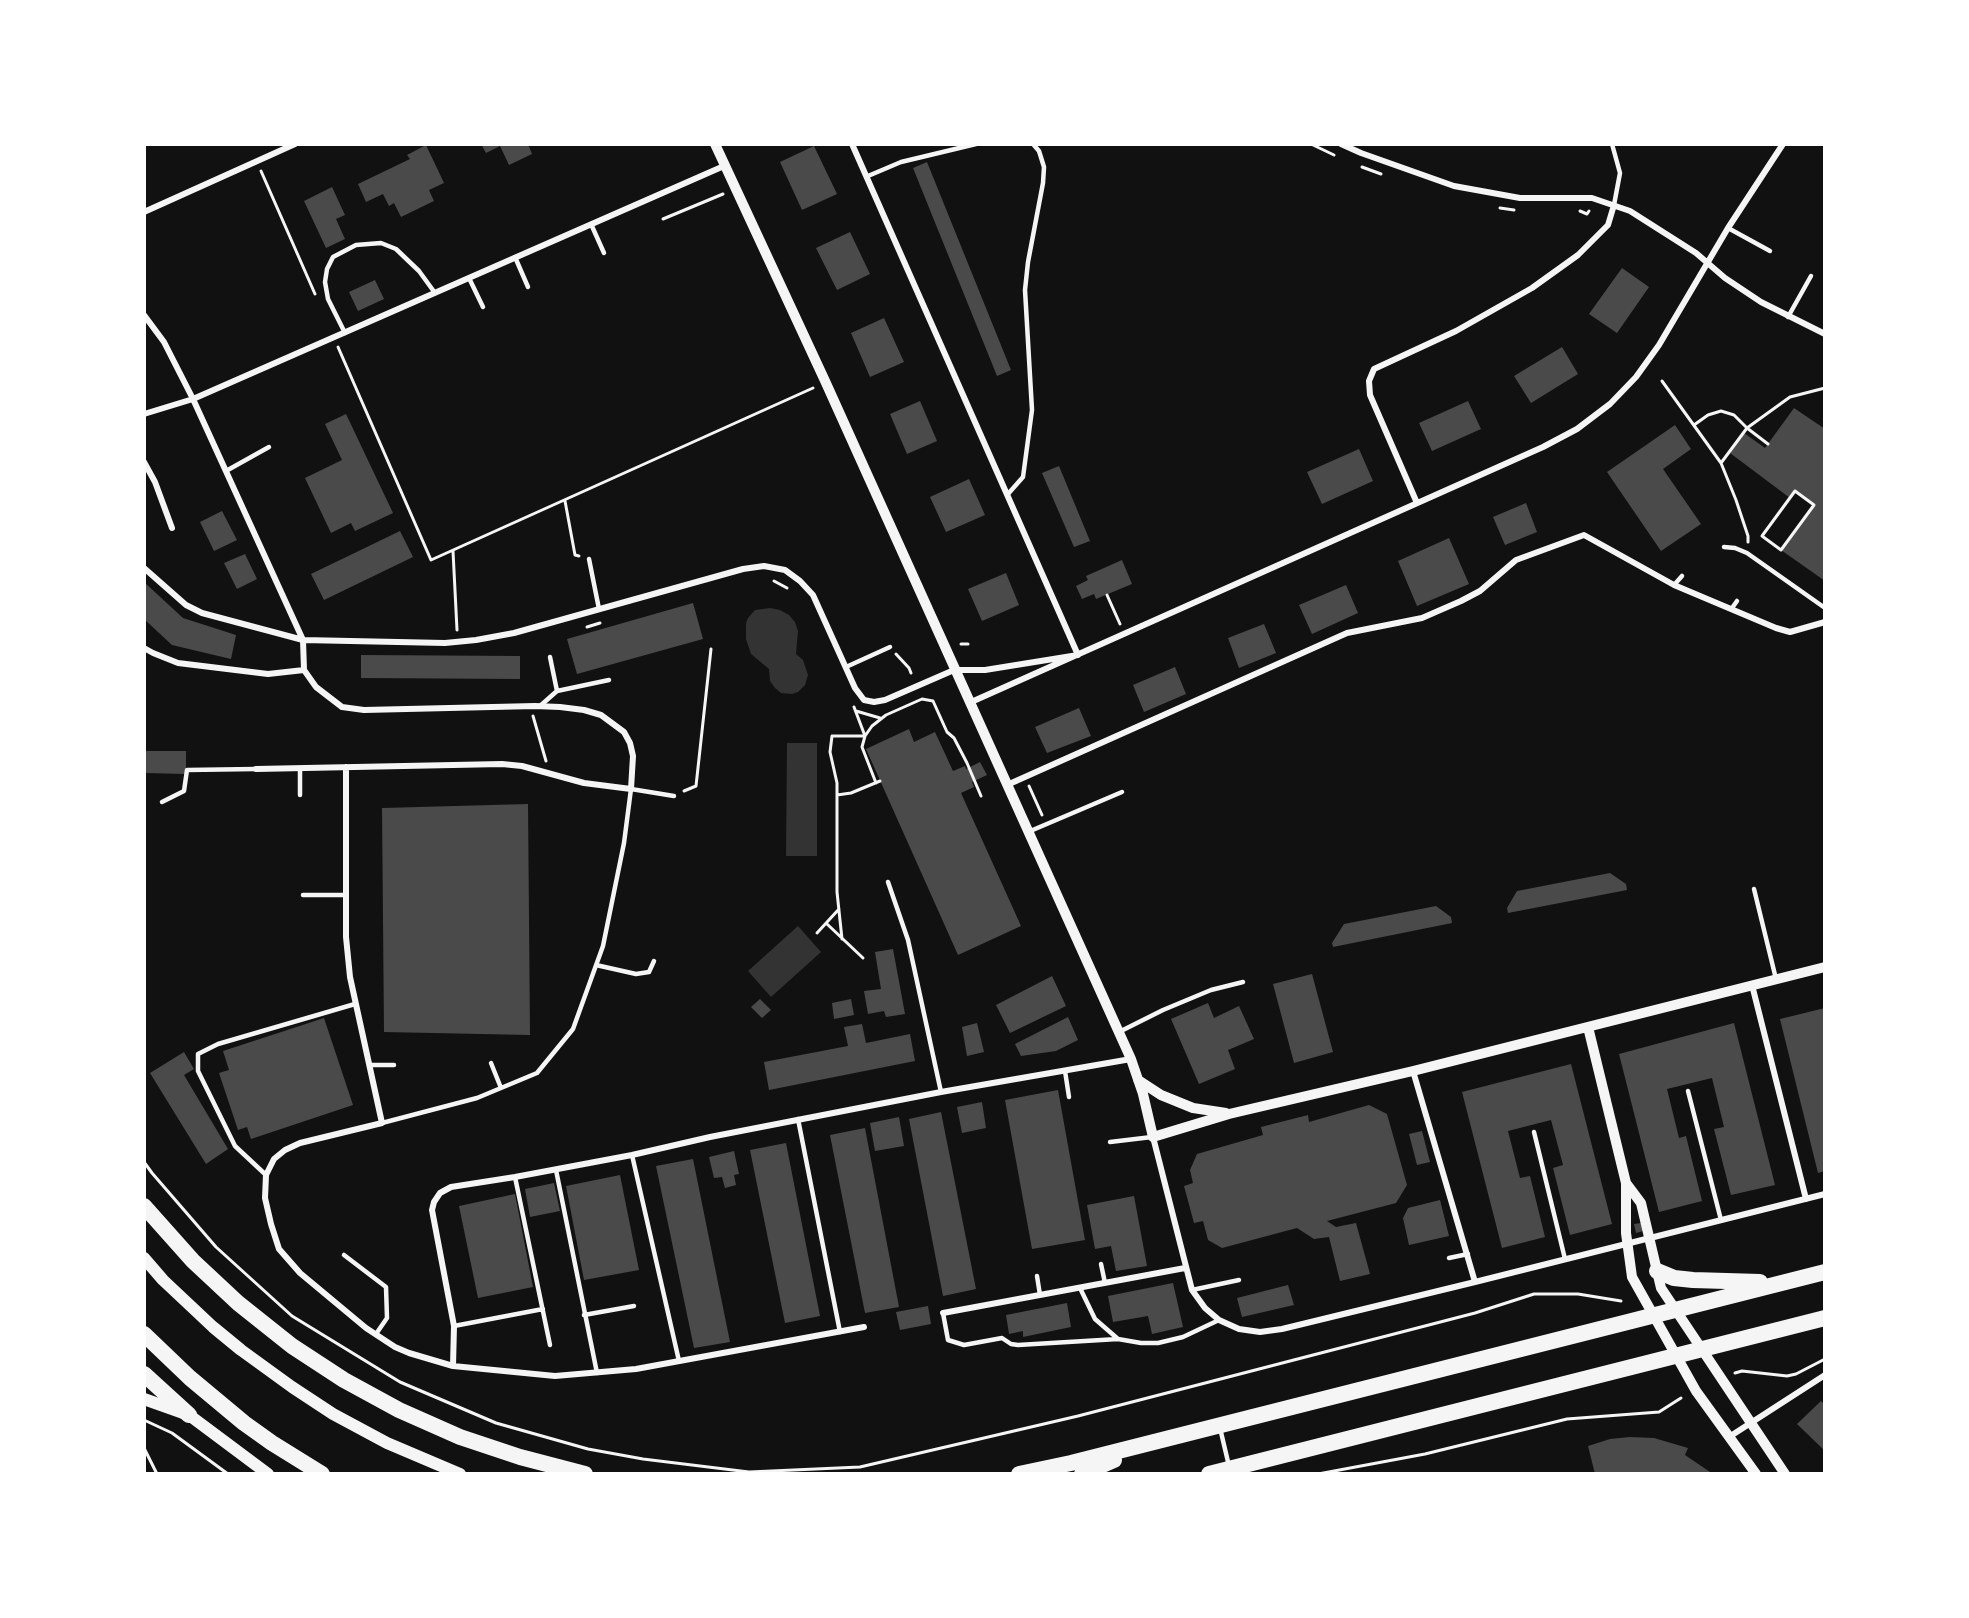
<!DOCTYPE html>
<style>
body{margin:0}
#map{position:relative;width:1969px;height:1618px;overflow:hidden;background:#111;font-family:Helvetica,sans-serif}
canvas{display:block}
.frame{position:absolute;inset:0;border:146px solid #fff;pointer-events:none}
</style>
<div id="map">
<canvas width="1969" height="1618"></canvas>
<div class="frame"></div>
</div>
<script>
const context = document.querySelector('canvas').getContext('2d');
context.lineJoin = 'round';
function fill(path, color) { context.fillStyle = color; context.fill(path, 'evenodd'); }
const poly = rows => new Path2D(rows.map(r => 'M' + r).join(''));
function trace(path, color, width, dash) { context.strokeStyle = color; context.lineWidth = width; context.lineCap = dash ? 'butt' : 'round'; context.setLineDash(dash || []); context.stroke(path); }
fill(poly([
 [770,608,780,610,789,615,795,622,798,631,796,654,803,660,808,675,805,685,798,692,792,694,781,693,775,688,770,681,769,669,751,654,746,639,746,623,748,618,755,610],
 [787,743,817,743,817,856,786,856],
 [798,926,821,952,771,997,748,971]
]), '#333');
fill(poly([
 [481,144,528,144,532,154,509,165,500,146,486,153],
 [426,145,444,183,429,190,434,201,401,217,394,203,389,206,383,194,366,202,358,184,410,159,407,155],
 [814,146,837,194,802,210,780,162],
 [927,162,1011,370,997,376,913,168],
 [332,187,345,215,336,219,345,239,326,248,304,201],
 [850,232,870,274,837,290,816,248],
 [1622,268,1649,287,1617,333,1589,314],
 [375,280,384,299,358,311,349,292],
 [884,318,904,362,870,377,851,333],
 [1562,347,1578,374,1531,403,1514,376],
 [920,401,937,441,907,454,890,414],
 [1468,401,1481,429,1432,451,1419,423],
 [1794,408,1825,429,1825,581,1781,550,1814,505,1795,491,1790,498,1730,453,1744,433,1765,448],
 [346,414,393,513,355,531,351,523,331,533,305,478,342,460,325,424],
 [1675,425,1691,449,1663,469,1701,524,1661,551,1607,472],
 [1359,449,1373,481,1322,504,1307,472],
 [1059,466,1090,541,1074,547,1042,473],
 [969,479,985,515,946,532,930,497],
 [1526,503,1537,532,1505,545,1493,517],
 [222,511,237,540,214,551,200,522],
 [400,531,413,557,324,600,311,574],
 [1449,538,1469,584,1417,606,1398,561],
 [245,554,257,579,237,589,224,563],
 [1122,560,1132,584,1096,599,1094,594,1082,599,1076,586,1088,580,1086,576],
 [1006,573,1019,605,982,621,968,589],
 [144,582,183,618,236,635,231,659,172,645,144,619],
 [1346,585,1358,613,1312,634,1299,605],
 [693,603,703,639,577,674,567,639],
 [1264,624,1276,653,1239,668,1228,638],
 [361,655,520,656,520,679,361,678],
 [1175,667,1186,694,1144,712,1133,685],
 [1079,708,1091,736,1047,753,1035,727],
 [909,729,914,742,935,732,953,771,965,766,966,769,980,762,987,775,972,782,974,787,961,793,1021,926,958,955,866,749],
 [144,751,186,751,186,774,144,773],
 [528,804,530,1035,384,1032,382,808],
 [1610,873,1626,884,1627,890,1508,913,1507,908,1517,891],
 [1436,906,1451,917,1452,923,1333,947,1332,943,1344,924],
 [893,949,905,1014,886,1017,884,1011,868,1014,864,991,881,989,875,952],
 [1312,974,1333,1052,1294,1063,1273,984],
 [1052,976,1066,1006,1010,1033,996,1005],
 [760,999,771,1010,762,1018,751,1007],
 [851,999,854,1015,834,1019,832,1003],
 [1208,1003,1214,1018,1239,1006,1254,1039,1228,1050,1235,1069,1199,1084,1171,1019],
 [1825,1008,1825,1171,1818,1173,1780,1019],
 [1068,1017,1078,1040,1056,1051,1021,1056,1015,1044],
 [324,1018,353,1105,251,1139,247,1127,238,1130,219,1073,229,1070,223,1051],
 [977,1023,984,1052,967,1056,962,1027],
 [1734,1023,1775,1185,1731,1195,1714,1129,1724,1127,1712,1078,1667,1089,1679,1138,1686,1136,1702,1201,1659,1212,1619,1054],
 [862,1024,866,1043,910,1034,915,1061,769,1090,764,1062,848,1046,844,1027],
 [184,1052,194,1069,184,1075,228,1149,206,1164,150,1073],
 [1571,1064,1612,1224,1570,1235,1553,1168,1563,1165,1551,1120,1508,1131,1520,1178,1530,1176,1545,1237,1502,1248,1462,1092],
 [1058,1090,1085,1240,1032,1249,1005,1100],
 [982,1102,986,1128,962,1133,957,1107],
 [1369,1105,1387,1114,1407,1185,1396,1203,1327,1221,1336,1227,1356,1223,1370,1274,1340,1281,1329,1237,1314,1239,1297,1228,1222,1248,1208,1240,1203,1221,1194,1223,1184,1186,1193,1183,1190,1170,1197,1154,1263,1135,1261,1127,1308,1115,1309,1122],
 [941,1112,976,1289,943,1296,909,1119],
 [899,1117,904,1146,875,1151,870,1123],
 [865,1128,899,1307,865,1313,830,1135],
 [1422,1131,1430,1162,1417,1165,1409,1134],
 [786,1143,820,1316,785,1323,750,1150],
 [734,1151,739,1174,734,1175,736,1185,725,1188,722,1177,714,1178,709,1157],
 [693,1159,730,1342,694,1348,656,1166],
 [620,1175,639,1270,584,1280,566,1186],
 [554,1183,560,1211,530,1217,525,1189],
 [515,1194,533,1287,478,1298,459,1206],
 [1134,1196,1147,1266,1116,1271,1111,1246,1095,1249,1087,1205],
 [1440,1200,1449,1236,1409,1245,1403,1218,1408,1208],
 [1641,1223,1643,1231,1636,1233,1634,1224],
 [1173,1283,1183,1327,1152,1334,1148,1316,1113,1322,1108,1296],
 [1288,1285,1294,1305,1242,1317,1237,1298],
 [1067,1303,1071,1327,1023,1337,1023,1331,1009,1334,1006,1315],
 [928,1306,931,1324,900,1330,896,1312],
 [1821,1401,1825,1405,1825,1451,1797,1424],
 [1630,1437,1654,1438,1688,1448,1685,1455,1713,1474,1595,1474,1588,1446,1610,1439]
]), '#4a4a4a');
trace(poly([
 [1311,144,1334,155],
 [1362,167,1381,174],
 [261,171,315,294],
 [1500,208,1514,210],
 [1580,211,1587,214,1589,211],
 [663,219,723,194],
 [338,347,431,560,813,388],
 [1662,381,1721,463,1736,500,1748,536,1748,542],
 [1694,425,1708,415,1721,411,1734,415,1747,428,1768,444],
 [1721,463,1747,428,1790,397,1825,388],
 [1795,491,1814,505,1781,550,1762,536,1795,491],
 [565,501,575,555,579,556],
 [453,551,457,630],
 [774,581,787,588],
 [1107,595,1120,624],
 [587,627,600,623],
 [961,644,968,644],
 [896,654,909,668,911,673],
 [856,711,880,718],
 [533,716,546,761],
 [876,783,862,747,865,736,872,726,886,715,922,699,933,701,947,732,954,738,967,763,981,796],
 [1029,786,1042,815],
 [684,791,696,786,711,649],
 [837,795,851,793,880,781],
 [827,924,863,958],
 [817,933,839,909],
 [842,939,837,892,837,783,830,752,832,736,865,736,854,707],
 [144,1162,152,1173,216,1247,292,1316,400,1382,496,1423,588,1449,643,1459,749,1472,860,1467,1078,1416,1475,1313,1534,1294,1578,1294,1621,1301],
 [1735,1373,1742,1371,1787,1376,1796,1374,1825,1359],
 [144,1420,172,1433,228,1474],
 [144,1448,157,1474],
 [1318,1474,1425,1454,1567,1419,1659,1412,1681,1398]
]), '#f5f5f5', 3);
trace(poly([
 [1612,144,1620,173,1614,205],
 [868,176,901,162,976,144],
 [591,224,604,253],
 [1728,228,1770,251],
 [515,257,528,287],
 [469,278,483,307],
 [1788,317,1811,276],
 [345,333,328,299,325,282,327,269,333,257,356,245,381,243,396,249,419,271,435,293],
 [226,471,269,447],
 [1008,494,1023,477,1032,410,1025,290,1028,262,1043,183,1044,167,1039,151,1033,144],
 [1724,547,1735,548,1747,553,1825,608],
 [589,559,599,609],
 [1674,585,1682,576],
 [1732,608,1737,601],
 [550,657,557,691],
 [846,667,890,647],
 [540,706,557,691,609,680],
 [300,768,300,795],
 [162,802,184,791,187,770,256,769],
 [1028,832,1122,792],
 [888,882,908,940,941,1092],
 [1754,889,1776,979],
 [303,895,346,895],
 [596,965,636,974,649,972,654,961],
 [1121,1031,1163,1010,1211,990,1243,982],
 [491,1063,501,1088],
 [369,1065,394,1065],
 [1065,1071,1069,1097],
 [1688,1091,1721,1220],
 [798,1119,840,1332],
 [382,1123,477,1098,537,1073,573,1029,603,946,624,843,631,789,674,796],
 [1534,1132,1565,1259],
 [1110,1142,1152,1137],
 [632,1155,679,1361],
 [556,1170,597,1373],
 [266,1175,235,1146,198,1071,198,1054,218,1044,355,1004],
 [515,1177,550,1345],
 [344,1255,386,1287,387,1318,376,1334],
 [1449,1258,1468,1254],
 [1101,1264,1105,1283],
 [1037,1276,1040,1295],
 [1080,1288,1095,1319,1118,1339,1141,1343,1158,1343,1183,1337,1219,1320],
 [1192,1290,1239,1280],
 [943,1313,948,1340,964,1345,1002,1338,1011,1344,1018,1345,1118,1339],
 [584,1315,634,1306],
 [454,1326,543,1309],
 [1220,1428,1229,1466]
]), '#f5f5f5', 4.5);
trace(poly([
 [852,144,1078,655],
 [1341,144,1361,153,1454,186,1520,198,1592,198,1630,211,1696,253,1725,278,1761,302,1825,334],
 [144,212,295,144],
 [144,315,164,342,193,399,303,640,304,670,316,687,342,707,364,710,535,706,560,707,584,710,601,715,624,732,630,743,633,756,631,789,584,783,522,766,502,764,256,769],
 [144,414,193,399,724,166],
 [144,462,155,482,172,528],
 [1417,503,1370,395,1369,381,1374,369,1456,331,1532,288,1578,255,1608,225,1614,205],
 [144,568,186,605,202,613,303,640,445,643,476,640,514,633,743,569,764,566,785,570,800,581,813,595,855,688,864,700,874,702,885,700,954,670,985,670,1078,655],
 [144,648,153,653,178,663,268,674,304,670],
 [969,703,1543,447,1577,429,1610,404,1636,377,1659,345,1728,228,1783,144],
 [346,767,346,937,350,977,382,1123,300,1143,285,1150,274,1159,266,1175,265,1198,271,1224,279,1249,300,1273,366,1328,395,1347,409,1353,453,1366,555,1376,636,1369,864,1327],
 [1007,785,1347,633,1422,618,1461,601,1480,591,1516,560,1584,535,1674,585,1776,628,1790,632,1825,622],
 [1752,985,1806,1199],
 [1413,1071,1475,1282],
 [1153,1137,1192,1290,1205,1308,1219,1320,1239,1329,1260,1332,1282,1329,1475,1282,1825,1194],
 [943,1313,1185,1268],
 [453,1366,454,1326,432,1210,434,1202,440,1193,451,1187,515,1177,632,1155,710,1137,941,1092,1131,1059],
 [1729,1437,1825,1375]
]), '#f5f5f5', 6);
trace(poly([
 [715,144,826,383,1131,1059,1143,1094,1153,1137,1229,1114,1413,1071,1825,967],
 [1588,1027,1626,1183,1626,1233,1632,1277,1696,1391,1756,1474],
 [1138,1080,1161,1095,1193,1108,1226,1113],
 [1626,1183,1641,1203,1661,1288,1785,1474]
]), '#f5f5f5', 10);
trace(poly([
 [144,1258,163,1280,213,1327,241,1350,292,1387,333,1414,387,1443,460,1474],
 [144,1399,189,1415,268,1474]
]), '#f5f5f5', 12);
trace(poly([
 [144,1206,193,1261,238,1303,292,1346,344,1380,399,1410,460,1437,520,1457,585,1474],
 [1657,1271,1674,1278,1693,1280,1760,1282],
 [144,1334,190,1378,244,1423,272,1443,322,1474],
 [144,1374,189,1415],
 [1019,1474,1071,1463,1825,1272],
 [1082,1474,1114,1460],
 [1209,1474,1825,1318]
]), '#f5f5f5', 16);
</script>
